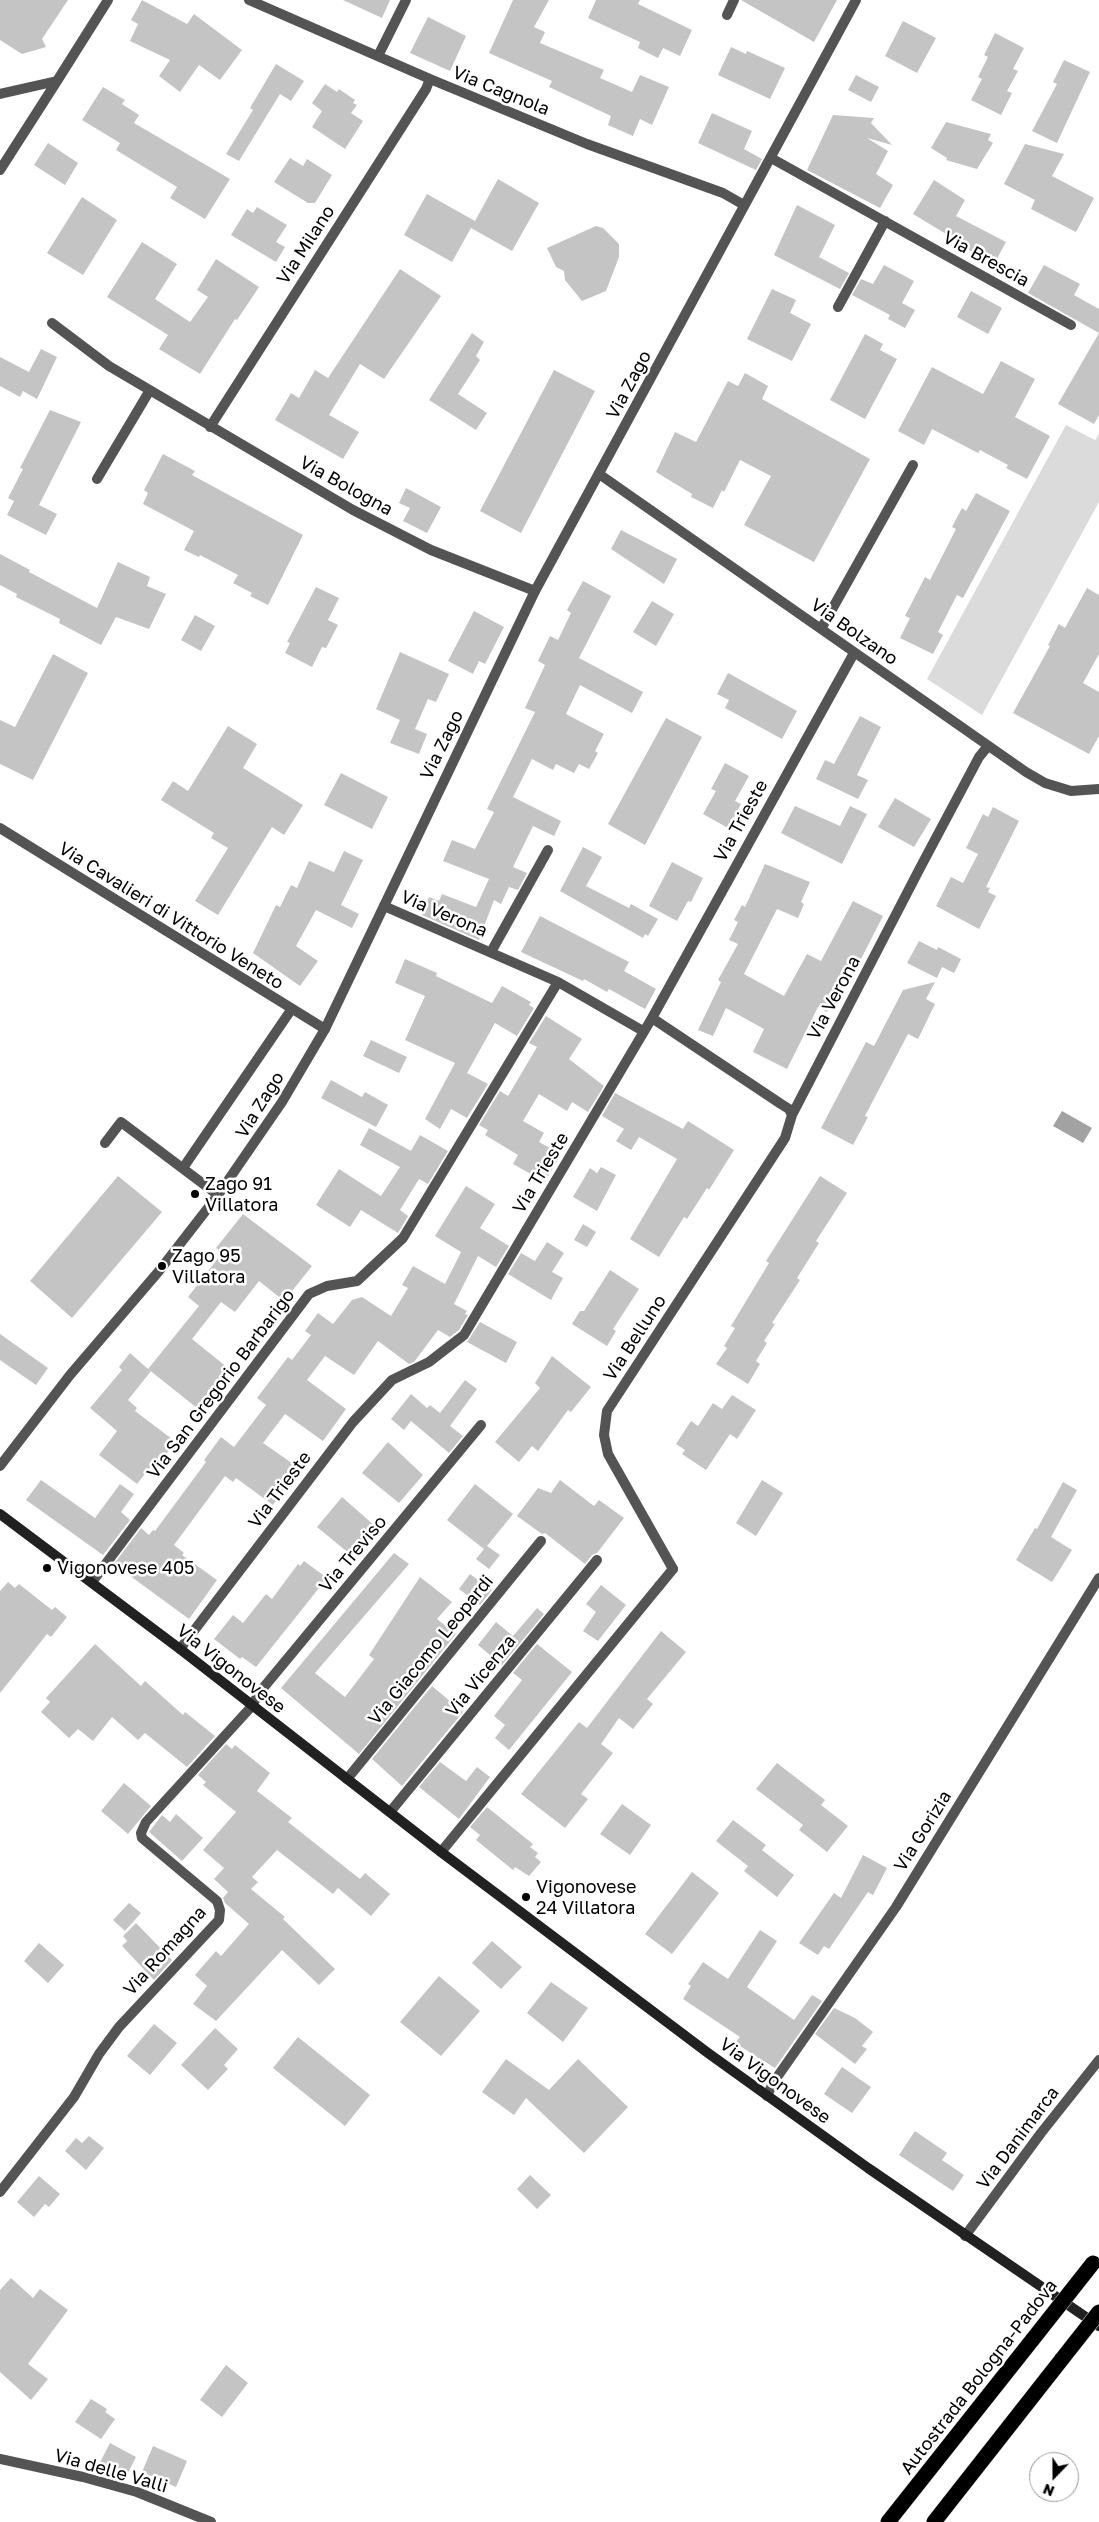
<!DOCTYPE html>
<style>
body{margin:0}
#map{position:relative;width:1099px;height:2522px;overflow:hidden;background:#fff;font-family:"Golos Text",sans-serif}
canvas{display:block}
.north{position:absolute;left:1029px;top:2452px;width:50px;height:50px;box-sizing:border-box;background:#fff;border:1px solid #999;border-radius:50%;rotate:202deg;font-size:14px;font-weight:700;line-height:20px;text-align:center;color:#000}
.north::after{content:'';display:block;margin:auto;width:18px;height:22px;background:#000;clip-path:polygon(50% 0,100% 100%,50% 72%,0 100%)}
</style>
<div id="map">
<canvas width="1099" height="2522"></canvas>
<div class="north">N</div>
</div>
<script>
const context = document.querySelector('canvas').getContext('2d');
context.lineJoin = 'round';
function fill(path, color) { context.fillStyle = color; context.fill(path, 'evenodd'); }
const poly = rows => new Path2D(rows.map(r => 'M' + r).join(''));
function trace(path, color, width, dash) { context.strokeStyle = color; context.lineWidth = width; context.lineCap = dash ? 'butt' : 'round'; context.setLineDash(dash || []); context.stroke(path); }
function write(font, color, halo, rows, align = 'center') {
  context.font = font + ' "Golos Text",sans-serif'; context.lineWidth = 5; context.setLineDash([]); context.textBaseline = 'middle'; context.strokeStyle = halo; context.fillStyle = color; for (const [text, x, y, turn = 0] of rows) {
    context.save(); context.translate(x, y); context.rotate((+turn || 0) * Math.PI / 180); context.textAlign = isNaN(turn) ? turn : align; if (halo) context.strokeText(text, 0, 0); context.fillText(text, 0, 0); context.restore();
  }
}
fill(poly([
 [1066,425,1095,440,1099,434,1099,502,982,715,927,679]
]), '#dbdbdb');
fill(poly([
 [1062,1111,1092,1128,1083,1143,1053,1126]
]), '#a2a2a2');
fill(poly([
 [0,0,68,0,42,39,46,47,22,54,0,40],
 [142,0,187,24,194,14,242,50,220,80,199,65,180,92,159,76,170,60,130,41,138,24,131,20],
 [343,0,390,0,382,18],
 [513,0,549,0,534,27,545,32,540,43,604,70,600,78,632,92,640,75,669,87,652,125,640,119,633,136,608,125,611,116,549,87,552,81,489,53],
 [596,0,640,0,638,4,692,30,680,56,663,48,658,58,638,48,640,42,588,18],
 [741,0,837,0,814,42],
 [428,17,466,36,450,71,410,53],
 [903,21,936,38,917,73,885,56],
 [995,33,1024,48,1013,69,1018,71,1007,91,1012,93,1001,115,971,100,982,79,978,77,988,57,984,55],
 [731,47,746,54,747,51,785,68,770,99,718,75],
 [1064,60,1090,72,1057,143,1032,131,1057,84,1053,82],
 [276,64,304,81,291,101,280,94,239,161,226,154,253,110,250,108],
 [856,75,879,87,871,102,848,90],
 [325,84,337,92,339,89,355,100,353,103,357,105,351,113,363,121,345,149,312,127,322,111,312,103],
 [103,87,125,100,122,104,139,115,134,123,230,179,205,219,170,198,177,187,116,150,120,143,82,120],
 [712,113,752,131,744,149,762,159,756,170,698,143],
 [833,115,874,118,871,123,892,145,867,138,888,151,876,174,893,185,880,208,807,170],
 [946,122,991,134,988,140,993,143,977,169,946,160,947,158,931,148],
 [48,143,78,163,65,185,34,165],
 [1025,144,1064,154,1052,176,1094,198,1076,232,1031,209,1035,200,1004,184],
 [290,158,303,166,307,159,332,175,315,203,308,203,274,182],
 [498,179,539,203,512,251,471,228,452,262,404,235,427,194,475,221],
 [934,180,965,200,956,216,1006,242,994,264,965,248,966,246,913,214],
 [82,197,117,220,83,275,47,253],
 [797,205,835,225,819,257,849,273,840,289,774,255],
 [257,207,287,225,276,242,285,247,276,262,231,235,247,209,253,213],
 [596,226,603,228,619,244,619,257,606,291,582,301,565,280,564,271,556,267,547,248],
 [142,242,177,264,155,299,190,322,208,297,197,290,216,259,259,287,237,320,235,319,200,374,159,349,168,335,107,297],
 [884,265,914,281,902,303,915,310,905,328,888,319,890,315,852,295,861,279,873,284],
 [1044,265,1080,284,1074,295,1099,309,1099,415,1094,424,1058,404,1099,333,1028,293],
 [400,269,441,296,384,379,360,364,329,415,359,432,343,459,275,420,291,393,299,398,315,370,328,378],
 [772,289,796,300,790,313,811,324,792,361,747,339],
 [971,291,1002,308,988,334,957,317],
 [472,333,484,342,476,356,480,360,458,394,487,413,476,430,429,400],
 [865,334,883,344,880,350,897,359,865,419,830,400],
 [41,349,57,357,37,399,23,391,20,397,0,386,0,357,29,372],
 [1001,361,1035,379,1015,417,1050,436,1027,479,1006,468,1008,465,980,450,978,453,932,429,924,445,898,431,932,367,983,394],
 [554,370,595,391,521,533,480,511],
 [745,373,768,386,762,399,870,459,814,562,744,525,771,476,740,460,724,492,722,490,713,508,691,497,692,494,656,472,675,432,696,442,728,381,738,386],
 [50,410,81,422,39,505,57,514,46,535,7,515,14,501,8,498,23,469,20,468],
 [163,454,195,471,192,475,303,535,268,605,250,596,252,593,233,583,238,575,200,555,199,557,184,550,194,531,143,504,148,493,144,490],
 [406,488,441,507,427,533,403,521,410,508,399,503],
 [976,493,1010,511,963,598,957,595,938,632,943,635,933,654,900,638,910,618,905,616,925,577,930,580,956,529,952,527,962,508,966,511],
 [621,530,677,559,664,584,611,549],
 [0,554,30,570,29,572,97,608,118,562,150,577,147,586,166,594,149,629,116,617,101,645,59,623,60,619,16,597,17,594,0,585],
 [583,581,611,596,579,658,643,692,632,713,580,685,566,714,604,734,595,751,598,753,589,769,579,764,574,773,556,764,553,770,532,759,513,797,561,821,554,836,533,826,513,867,527,873,518,890,509,887,501,904,494,900,479,940,422,915,429,897,439,901,442,894,476,907,489,879,443,861,452,840,475,849,494,812,487,809,535,712,525,708,545,665,538,661,550,636,558,640,571,613,567,610],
 [316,587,339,598,328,620,338,625,326,648,322,647,312,667,285,653,290,643,287,642],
 [1087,588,1099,595,1099,654,1083,683,1099,692,1099,736,1089,754,1013,713,1050,646,1048,645,1059,624,1065,628],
 [652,601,674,614,656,646,633,632],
 [474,611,504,627,485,664,479,661,473,674,448,661],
 [195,615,215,626,201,651,181,640],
 [400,652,449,674,436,702,428,699,415,729,427,734,419,754,390,743,400,720,376,709],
 [53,654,88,673,33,780,0,764,0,720,15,727],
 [728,673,797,711,782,739,725,708,729,700,717,694],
 [860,716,881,727,857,775,868,780,858,799,816,779,825,760,834,764],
 [666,718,702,737,645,845,608,824],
 [228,726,257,744,243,768,303,805,284,835,272,827,218,915,195,901,228,848,211,838,214,833,161,800,173,781,188,791],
 [725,763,749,776,735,801,741,804,728,828,703,814,716,791,711,789],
 [341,773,388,797,372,829,324,805],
 [895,798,931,819,914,847,878,827],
 [795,806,840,826,850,806,867,814,842,864,781,833],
 [993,807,1019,821,986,887,990,888,988,892,996,896,979,929,936,906,951,877,963,883,978,854,966,848,983,814,988,817],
 [583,847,602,857,586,886,629,908,631,904,658,919,648,936,645,934,643,938,560,891],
 [344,851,363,860,341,905,359,914,352,928,316,910,296,946,318,961,300,986,253,953,276,905,280,907,291,885,297,888,309,861,334,872],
 [672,862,703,878,691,902,688,901,677,921,649,906],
 [765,864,810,882,801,902,804,904,798,918,777,909,744,974,784,996,807,954,821,961,853,901,883,916,860,961,856,959,827,1012,818,1007,787,1069,753,1052,764,1029,726,1008,713,1036,698,1030,721,982,718,980,738,944,729,940,738,922,734,920,742,905,745,907],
 [540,916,629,962,624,971,656,989,645,1009,609,989,607,992,584,979,583,981,521,952],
 [919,941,937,950,938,947,961,959,954,973,942,967,937,978,907,963],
 [405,959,437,973,436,976,492,1003,502,986,531,1002,529,1005,534,1008,517,1036,495,1023,467,1073,488,1084,467,1118,451,1109,440,1129,425,1119,455,1063,405,1040,425,996,395,983],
 [935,982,926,999,935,1004,918,1039,908,1034,865,1116,868,1117,853,1145,821,1128,866,1042,874,1046,903,990],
 [546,1016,582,1039,569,1059,604,1086,588,1112,572,1102,567,1111,539,1094,523,1121,544,1133,539,1142,561,1154,545,1182,513,1164,518,1155,485,1135,488,1130,479,1125,500,1091,508,1096,537,1047,529,1043],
 [371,1040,407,1057,399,1073,363,1056],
 [331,1080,362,1097,365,1092,388,1105,376,1127,321,1098],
 [615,1093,683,1129,688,1121,734,1150,709,1190,707,1188,687,1219,684,1217,659,1257,630,1239,677,1159,639,1137,631,1150,616,1141,624,1129,602,1116],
 [369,1128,411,1151,420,1135,448,1151,428,1184,419,1179,400,1210,408,1216,398,1233,361,1210,350,1227,316,1205,339,1169,381,1196,400,1167,360,1145],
 [601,1167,616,1175,597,1211,573,1197,590,1168,597,1173],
 [118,1176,162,1212,72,1318,30,1281],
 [820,1176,847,1193,816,1241,819,1243,797,1278,800,1280,772,1323,775,1324,764,1341,767,1343,756,1361,760,1364,748,1384,716,1364,727,1348,724,1346,735,1328,731,1326,769,1263,766,1261],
 [466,1186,495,1204,480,1228,509,1246,496,1267,478,1256,454,1304,467,1311,465,1314,468,1315,459,1330,450,1337,438,1330,414,1362,409,1364,378,1341,354,1375,325,1356,307,1380,346,1409,323,1441,285,1414,263,1443,299,1468,273,1505,236,1478,233,1482,225,1476,174,1545,184,1553,182,1555,217,1580,189,1619,114,1564,141,1528,149,1535,153,1530,155,1531,206,1462,204,1460,221,1437,234,1447,266,1405,257,1398,288,1357,292,1360,311,1335,305,1331,318,1313,333,1324,352,1300,362,1297,391,1316,408,1288,402,1285,413,1266,445,1284,461,1252,435,1236],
 [243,1214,312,1266,284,1301,259,1281,235,1312,221,1302,192,1339,228,1368,197,1408,148,1369,151,1371,128,1400,137,1408,135,1411,176,1442,159,1463,155,1461,137,1484,99,1455,117,1431,90,1408,122,1370,119,1367,130,1353,148,1369,199,1306,188,1297,222,1253,216,1248],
 [583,1224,596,1232,587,1247,574,1240],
 [547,1242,564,1253,552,1272,563,1278,551,1300,508,1274,521,1253,535,1261],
 [610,1270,639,1289,613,1329,616,1331,607,1346,572,1324,580,1311,584,1311],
 [480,1322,517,1342,506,1363,467,1342],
 [0,1334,48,1368,36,1385,0,1360],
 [552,1356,591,1387,571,1412,568,1410,538,1451,532,1446,519,1462,495,1442,540,1388,535,1383],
 [465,1380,477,1389,450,1426,463,1436,449,1453,411,1421,404,1430,391,1419,411,1394,427,1408,430,1405,440,1413],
 [732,1395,756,1410,737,1439,730,1434,706,1470,682,1454,685,1450,676,1444,691,1421,698,1426,713,1403,722,1409],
 [388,1442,423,1475,399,1503,362,1473],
 [41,1480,95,1518,120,1484,134,1494,121,1512,130,1520,103,1555,26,1500],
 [560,1480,594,1506,599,1500,624,1518,597,1553,592,1555,585,1564,545,1533,542,1534,517,1516,538,1488,551,1493],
 [762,1480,783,1493,756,1536,736,1523],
 [1063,1482,1077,1490,1051,1537,1072,1550,1052,1582,1016,1560,1035,1528,1037,1529],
 [475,1484,513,1514,487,1546,500,1555,489,1569,476,1559,484,1549,447,1520],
 [342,1497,375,1526,351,1555,317,1527],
 [394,1553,409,1564,315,1673,345,1697,374,1659,369,1655,420,1577,452,1602,437,1619,456,1634,359,1754,281,1688],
 [304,1561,327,1578,256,1667,242,1657,240,1659,214,1639,233,1615,243,1623,266,1594,272,1599,298,1564,300,1566],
 [470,1574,492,1590,480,1605,459,1589],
 [8,1582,15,1588,19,1584,52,1610,55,1607,67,1617,51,1637,47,1634,0,1693,0,1591],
 [601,1585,626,1605,598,1641,583,1631,596,1612,586,1604],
 [537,1608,544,1614,502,1665,478,1645,496,1622,513,1636],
 [661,1631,686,1652,647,1699,653,1704,633,1729,619,1718,601,1744,613,1753,581,1794,588,1799,565,1828,521,1794,579,1722,587,1728],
 [95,1644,141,1686,145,1681,183,1715,185,1712,215,1736,187,1767,145,1733,138,1740,112,1717,93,1741,78,1729,69,1738,41,1712,50,1702,46,1698],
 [537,1644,572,1672,509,1750,495,1738,505,1725,494,1716,522,1680,513,1673],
 [432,1686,463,1712,402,1786,372,1759],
 [226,1744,232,1749,235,1745,270,1773,257,1791,292,1818,288,1822,360,1879,365,1873,390,1894,371,1916,338,1888,333,1894,277,1850,252,1877,258,1882,251,1889,285,1917,283,1919,335,1969,319,1985,282,1950,216,2021,193,2004,207,1986,195,1975,216,1951,221,1956,249,1924,225,1903,223,1898,228,1892,214,1879,224,1868,203,1850,236,1812,203,1785,206,1782,198,1775],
 [440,1762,466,1781,477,1767,490,1777,459,1819,419,1787],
 [777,1763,825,1800,821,1805,848,1826,827,1852,799,1830,803,1825,756,1789],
 [124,1783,151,1806,128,1834,101,1811],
 [622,1804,651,1825,630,1855,600,1834],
 [487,1807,533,1844,530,1847,538,1853,535,1857,541,1862,529,1876,515,1867,513,1870,476,1840,480,1835,470,1827],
 [176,1814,203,1838,182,1861,149,1832,162,1815,170,1822],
 [733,1820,766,1845,762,1850,794,1875,777,1897,744,1871,748,1866,716,1841],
 [863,1855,887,1868,873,1895,868,1892,829,1949,824,1946,818,1955,799,1943,834,1893,841,1898],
 [692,1872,719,1893,672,1954,645,1934],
 [129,1903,141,1913,125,1931,113,1920],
 [136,1923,172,1960,154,1980,122,1946,127,1941,123,1936],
 [760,1930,777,1941,747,1987,794,2020,812,1995,822,2001,775,2068,735,2043,740,2037,683,1999,691,1986,688,1984,703,1962,728,1979],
 [492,1941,522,1967,501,1989,472,1963],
 [39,1943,64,1965,48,1983,24,1961],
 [439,1976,480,2011,441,2056,400,2022],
 [551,1982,588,2008,563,2042,527,2013],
 [834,2008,855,2018,873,2032,862,2046,867,2049,855,2064,815,2034],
 [154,2024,177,2043,150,2075,127,2056],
 [215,2028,238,2049,224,2065,228,2069,208,2090,181,2065],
 [298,2037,370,2095,345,2126,273,2068],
 [506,2059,549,2090,578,2059,628,2107,584,2153,526,2098,514,2115,482,2092],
 [842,2067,871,2087,852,2113,824,2094],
 [915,2131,947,2153,942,2160,964,2175,953,2191,899,2155],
 [89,2136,104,2148,86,2170,65,2151,76,2138,82,2143],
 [530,2175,551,2195,537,2209,517,2189],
 [39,2176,60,2194,49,2207,45,2204,34,2217,17,2202],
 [11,2278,33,2298,40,2289,68,2310,28,2364,48,2379,31,2400,0,2372,0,2290],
 [226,2365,248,2383,222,2417,200,2400],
 [91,2399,107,2409,105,2412,115,2419,101,2439,75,2422],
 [110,2443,136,2457,125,2479,98,2466],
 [153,2446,187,2461,176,2487,142,2472]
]), '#c4c4c4');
const motorway = poly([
 [888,2522,1033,2339],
 [934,2522,1062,2359]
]);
trace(motorway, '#dbdbdb', 16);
trace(poly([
 [105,1143,121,1122,218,1195],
 [183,1168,291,1010]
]), '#545454', 10);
trace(poly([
 [659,1586,673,1569]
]), '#545454', 10);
trace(poly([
 [249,0,430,79,587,144,723,193,744,205],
 [727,15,734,0],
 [378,56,406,0],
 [0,94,57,81,108,0],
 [771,158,1071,325],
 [0,170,57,81],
 [838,307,885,221],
 [52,323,109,366,353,510,431,550,535,591],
 [210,427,426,89,430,79],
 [599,474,1026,772,1045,783,1071,791,1099,789],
 [97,479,150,390],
 [821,629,913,465],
 [0,828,325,1029],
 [384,906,558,982,643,1031],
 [491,952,548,850],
 [652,1018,781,1104,789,1109,792,1115,920,868,979,757,988,746],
 [673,1569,608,1454,604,1435,607,1411,785,1138,792,1115],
 [92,1582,309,1294,327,1286,357,1281,403,1238,558,982],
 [180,1649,353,1422,392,1380,429,1362,464,1335,652,1018,854,653],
 [347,1779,541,1541],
 [390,1812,597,1560],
 [441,1852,659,1586],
 [767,2096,773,2083,896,1907,1099,1578],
 [0,2192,74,2097,99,2054,119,2027,219,1920,220,1910,217,1901,142,1838,141,1833,146,1822,252,1706,259,1693,481,1425],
 [965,2236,1041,2133,1099,2060],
 [0,2459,83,2477,137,2492,211,2522]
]), '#545454', 10);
trace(poly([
 [0,1466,70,1375,159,1271,218,1195,282,1102,325,1029,535,591,856,0]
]), '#545454', 10);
trace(poly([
 [0,1514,180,1649,441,1852,708,2053,868,2168,1099,2326]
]), '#212121', 10);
trace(motorway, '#000', 15);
const motorwayBridge = poly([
 [1033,2339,1093,2263],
 [1062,2359,1099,2312]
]);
trace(motorwayBridge, '#dbdbdb', 16, []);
trace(motorwayBridge, '#000', 15);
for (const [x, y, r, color] of [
 [195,1194,5,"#000"],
 [162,1266,5,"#000"],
 [47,1568,5,"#000"],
 [526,1897,5,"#000"]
]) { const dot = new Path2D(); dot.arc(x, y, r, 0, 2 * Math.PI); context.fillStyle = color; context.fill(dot); trace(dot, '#fff', 2); }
write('18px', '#000', '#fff', [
 ["Via Cagnola",501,91,22],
 ["Via Milano",306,245,-57],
 ["Via Brescia",986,259,29],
 ["Via Zago",629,385,-62],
 ["Via Bologna",346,486,29],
 ["Via Bolzano",854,632,35],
 ["Via Zago",442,745,-64],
 ["Via Trieste",741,821,-61],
 ["Via Verona",444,914,23],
 ["Via Cavalieri di Vittorio Veneto",171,916,32],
 ["Via Verona",834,998,-62],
 ["Via Zago",260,1105,-58],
 ["Via Trieste",541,1173,-59],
 ["Via Belluno",635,1338,-57],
 ["Via San Gregorio Barbarigo",221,1384,-53],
 ["Via Trieste",280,1490,-53],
 ["Via Treviso",353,1554,-50],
 ["Via Giacomo Leopardi",431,1650,-51],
 ["Via Vigonovese",231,1669,38],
 ["Via Vicenza",481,1676,-51],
 ["Via Gorizia",923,1831,-58],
 ["Via Romagna",165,1951,-48],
 ["Via Vigonovese",775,2081,36],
 ["Via Danimarca",1018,2138,-53],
 ["Autostrada Bologna-Padova",979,2377,-52],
 ["Via delle Valli",111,2471,16]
]);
write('18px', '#000', '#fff', [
 ["Zago 91",205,1184],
 ["Villatora",205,1205],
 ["Zago 95",172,1256],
 ["Villatora",172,1277],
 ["Vigonovese 405",57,1568],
 ["Vigonovese",536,1887],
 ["24 Villatora",536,1908]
], 'left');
</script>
